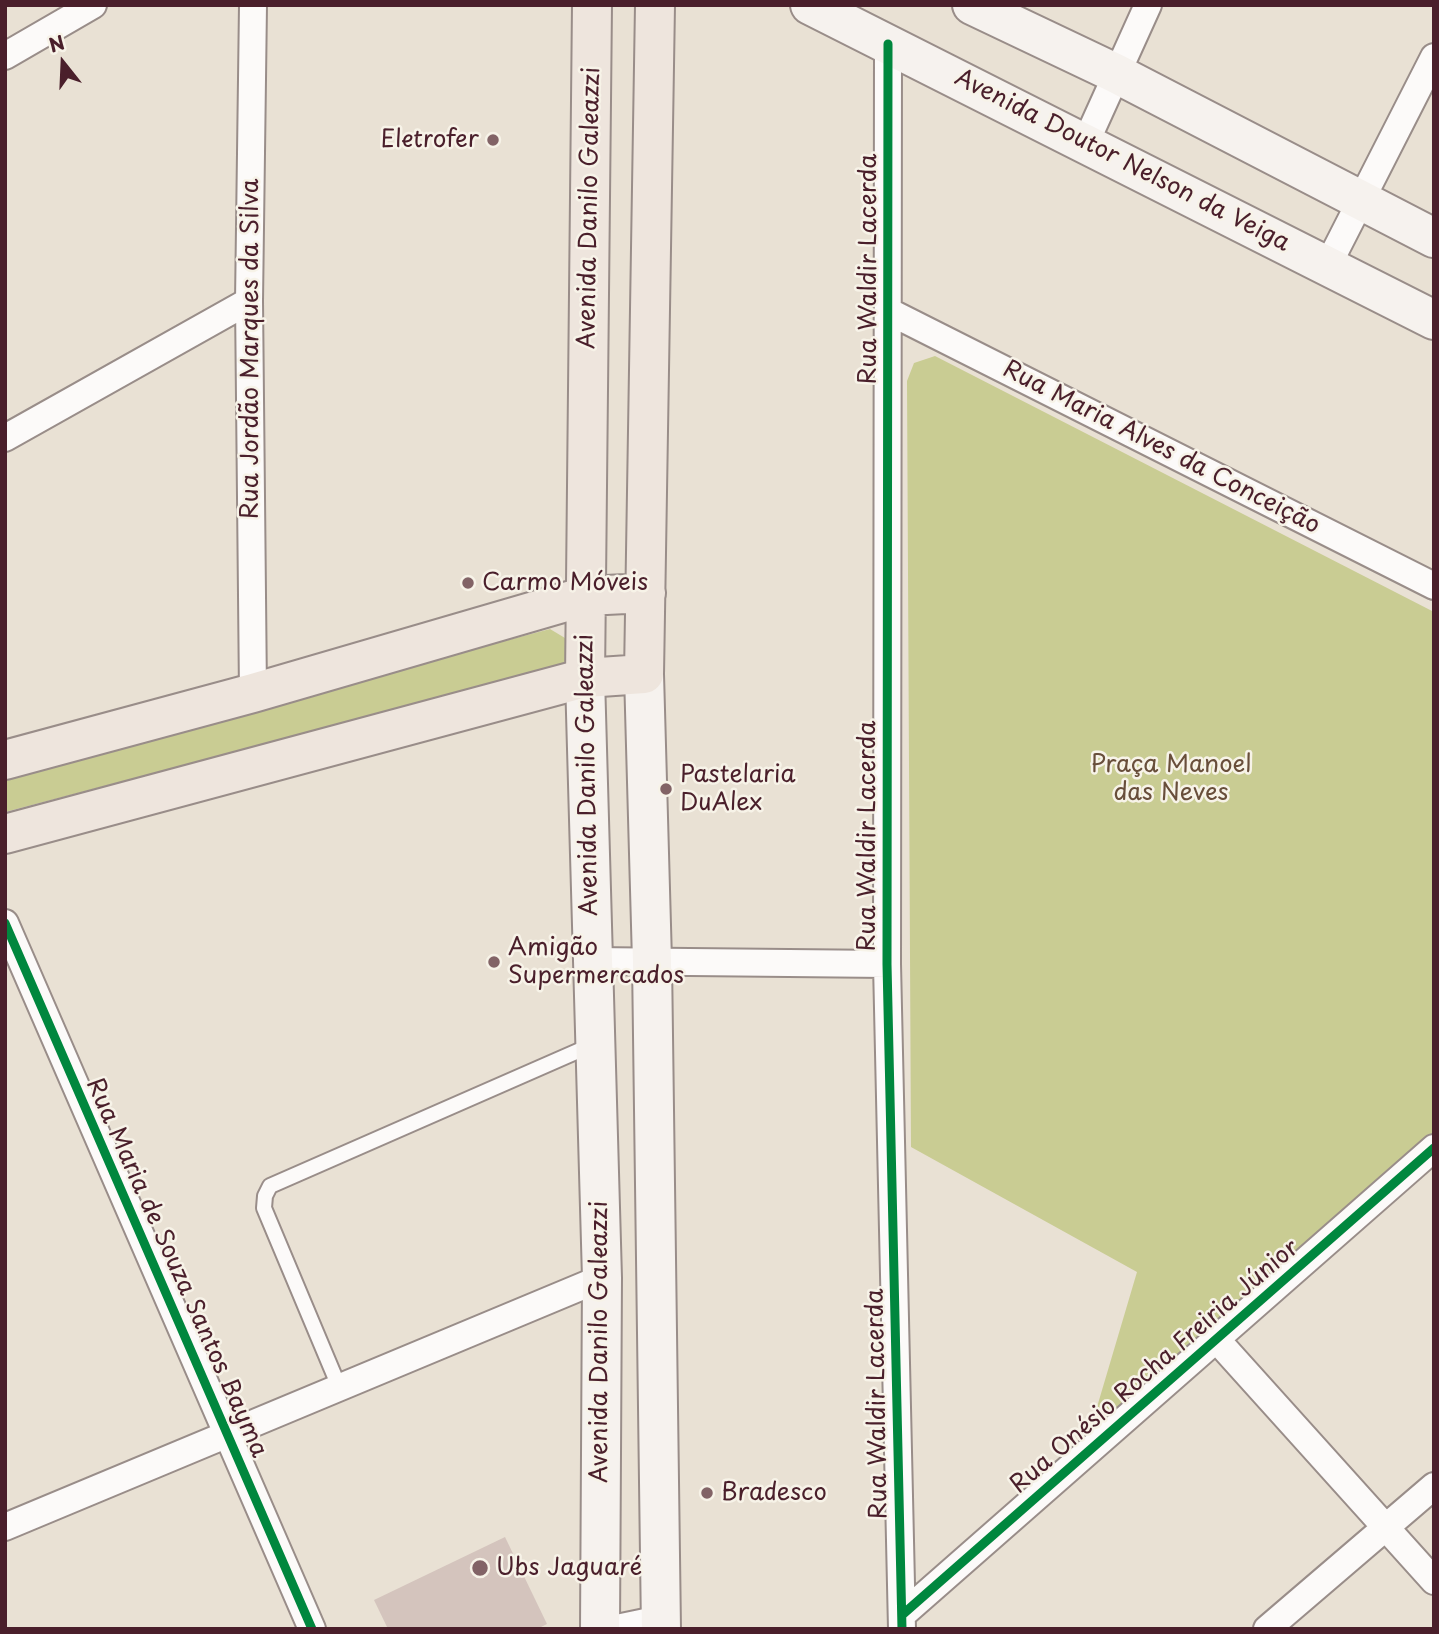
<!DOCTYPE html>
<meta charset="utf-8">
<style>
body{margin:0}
#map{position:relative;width:1439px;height:1634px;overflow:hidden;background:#e9e1d4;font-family:"Playpen Sans",sans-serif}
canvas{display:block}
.frame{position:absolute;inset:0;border:7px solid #4a1f2b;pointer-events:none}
.north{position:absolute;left:28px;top:28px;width:70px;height:70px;-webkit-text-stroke:5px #f7f3e8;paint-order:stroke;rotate:342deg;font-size:19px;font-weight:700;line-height:28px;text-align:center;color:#4a1f2b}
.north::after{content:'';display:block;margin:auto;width:24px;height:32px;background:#4a1f2b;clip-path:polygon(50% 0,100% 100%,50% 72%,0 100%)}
</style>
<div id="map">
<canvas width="1439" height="1634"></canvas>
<div class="frame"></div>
<div class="north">N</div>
</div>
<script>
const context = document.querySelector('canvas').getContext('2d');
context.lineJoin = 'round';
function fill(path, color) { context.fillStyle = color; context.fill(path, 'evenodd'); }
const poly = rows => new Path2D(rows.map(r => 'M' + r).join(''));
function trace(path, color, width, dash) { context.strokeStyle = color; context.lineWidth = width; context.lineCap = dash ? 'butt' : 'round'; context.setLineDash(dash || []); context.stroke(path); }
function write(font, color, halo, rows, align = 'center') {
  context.font = font + ' "Playpen Sans",sans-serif'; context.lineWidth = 5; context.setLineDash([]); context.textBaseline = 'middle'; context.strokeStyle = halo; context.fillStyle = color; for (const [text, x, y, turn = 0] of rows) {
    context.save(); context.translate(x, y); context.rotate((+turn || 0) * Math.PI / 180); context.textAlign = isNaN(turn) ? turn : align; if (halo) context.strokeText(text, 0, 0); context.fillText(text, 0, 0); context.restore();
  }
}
fill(poly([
 [935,356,1434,612,1434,1132,1089,1434,1137,1272,911,1147,907,381,914,363],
 [550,629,570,641,568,656,561,667,5,812,5,773]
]), '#c9cc93');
fill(poly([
 [505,1537,547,1624,537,1629,388,1629,374,1600]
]), '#d4c4bd');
const service = poly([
 [340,1389,264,1208,265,1196,270,1186,594,1044]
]);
const minor = poly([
 [888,44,887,964,902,1629],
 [5,56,93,5],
 [1086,142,1148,5],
 [1328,265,1434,57],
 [888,311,1434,586],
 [5,438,249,301],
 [253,693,249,301,253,5],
 [5,923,312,1629],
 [591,961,887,964],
 [1216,1339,1434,1581],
 [5,1527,602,1278],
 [902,1615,1434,1148],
 [612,1629,660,1619],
 [1267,1629,1434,1486]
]);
const secondary = poly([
 [810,5,1434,320],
 [972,5,1115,73,1434,238],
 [644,674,652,961,661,1629],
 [585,678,602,1278,600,1629]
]);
const primary = poly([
 [585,678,592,5],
 [5,760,253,693,586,596,646,593],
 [5,834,585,678,644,674,655,5]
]);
trace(service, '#998d89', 18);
trace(minor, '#998d89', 30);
trace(secondary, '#998d89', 42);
trace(primary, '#998d89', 42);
trace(service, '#fcfaf9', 14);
trace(minor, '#fcfaf9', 26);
trace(secondary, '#f6f2ee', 38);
trace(primary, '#eee5dd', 38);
trace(poly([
 [888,44,887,964,902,1629],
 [5,923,312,1629],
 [902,1615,1434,1148]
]), '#00873e', 9);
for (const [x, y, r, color] of [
 [493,140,7,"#826366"],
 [468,583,7,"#826366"],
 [666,789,7,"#826366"],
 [494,962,7,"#826366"],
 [707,1493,7,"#826366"],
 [480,1568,9,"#826366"]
]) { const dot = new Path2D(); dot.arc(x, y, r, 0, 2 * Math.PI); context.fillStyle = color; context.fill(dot); trace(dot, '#f7f3e8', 2.5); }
write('24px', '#4a1f2b', '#f7f3e8', [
 ["Eletrofer",479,140,"right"],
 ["Carmo Móveis",482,583],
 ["Pastelaria",680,775],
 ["DuAlex",680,803],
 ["Amigão",508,948],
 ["Supermercados",508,976],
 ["Bradesco",721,1493],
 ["Ubs Jaguaré",496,1568]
], 'left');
write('24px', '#4a1f2b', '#f7f3e8', [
 ["Avenida Doutor Nelson da Veiga",1122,161,27],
 ["Avenida Danilo Galeazzi",590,208,-89],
 ["Rua Waldir Lacerda",869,269,-90],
 ["Rua Jordão Marques da Silva",251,349,-90],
 ["Rua Maria Alves da Conceição",1161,448,27],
 ["Avenida Danilo Galeazzi",588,775,-91],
 ["Rua Waldir Lacerda",868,836,-90],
 ["Rua Maria de Souza Santos Bayma",176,1268,66],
 ["Avenida Danilo Galeazzi",600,1342,-90],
 ["Rua Onésio Rocha Freiria Júnior",1155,1367,-41],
 ["Rua Waldir Lacerda",878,1404,-91]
]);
write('24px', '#684e3a', '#f7f3e8', [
 ["Praça Manoel",1171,765],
 ["das Neves",1171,793]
]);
</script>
